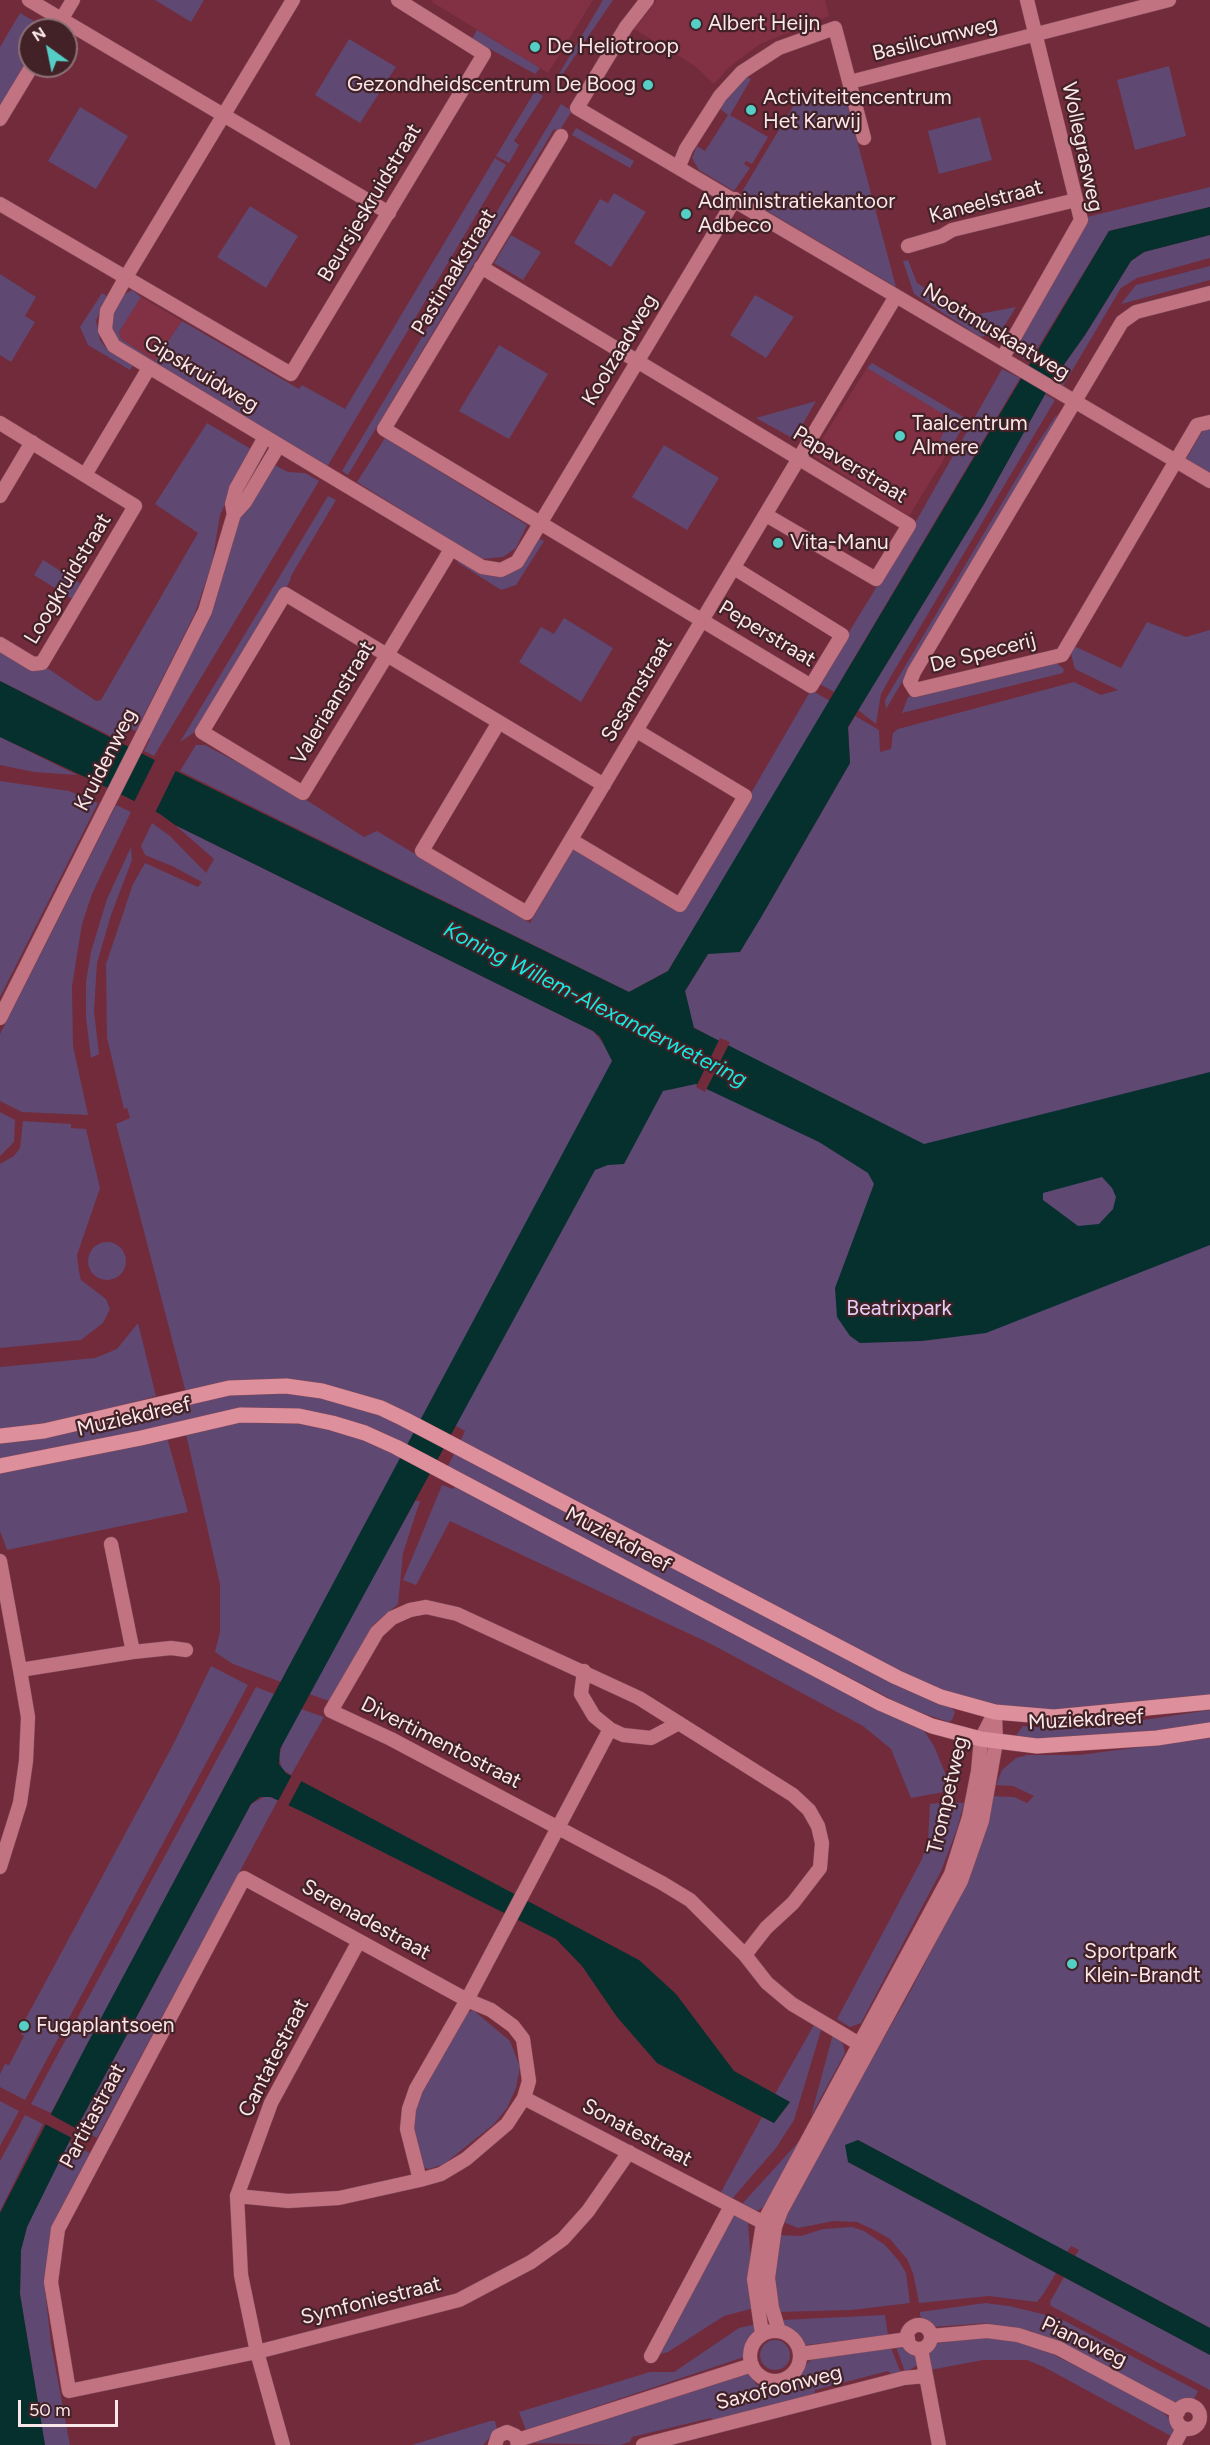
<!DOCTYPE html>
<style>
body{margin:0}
#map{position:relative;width:1210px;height:2445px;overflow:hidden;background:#722b3b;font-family:Figtree,sans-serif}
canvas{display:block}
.north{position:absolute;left:18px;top:18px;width:60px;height:60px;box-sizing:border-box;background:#422127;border:2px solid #8b7075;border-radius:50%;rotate:327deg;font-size:16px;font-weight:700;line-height:24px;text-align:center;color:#f9e7e9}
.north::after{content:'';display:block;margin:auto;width:21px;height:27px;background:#55cec5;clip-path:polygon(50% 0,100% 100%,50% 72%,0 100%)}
.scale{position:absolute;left:18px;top:2400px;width:100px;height:27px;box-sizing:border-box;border:3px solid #f9e7e9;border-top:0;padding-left:8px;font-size:18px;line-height:21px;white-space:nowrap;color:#f9e7e9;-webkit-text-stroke:4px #422127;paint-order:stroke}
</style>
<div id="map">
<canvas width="1210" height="2445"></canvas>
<div class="north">N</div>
<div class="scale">50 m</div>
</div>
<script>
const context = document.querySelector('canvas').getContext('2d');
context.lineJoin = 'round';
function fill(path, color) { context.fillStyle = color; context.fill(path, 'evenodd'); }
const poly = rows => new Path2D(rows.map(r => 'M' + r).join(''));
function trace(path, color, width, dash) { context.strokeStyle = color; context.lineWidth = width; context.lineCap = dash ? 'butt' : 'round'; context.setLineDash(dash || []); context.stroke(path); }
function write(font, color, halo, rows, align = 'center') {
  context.font = font + ' Figtree,sans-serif'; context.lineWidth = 4.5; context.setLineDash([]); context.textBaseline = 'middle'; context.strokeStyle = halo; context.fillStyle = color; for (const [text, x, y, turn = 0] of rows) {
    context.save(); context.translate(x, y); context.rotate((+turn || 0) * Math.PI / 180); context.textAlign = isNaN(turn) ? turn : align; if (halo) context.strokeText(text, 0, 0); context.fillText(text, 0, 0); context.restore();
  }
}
fill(poly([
 [433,0,593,0,548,73,432,2],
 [657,0,825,0,829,16,760,44,729,67,714,84,695,66,634,29],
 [141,297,182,321,156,362,121,339,119,332],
 [867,368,951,419,940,439,952,446,909,516,812,455]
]), '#813143');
fill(poly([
 [155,0,204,0,191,22],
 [603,0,613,0,558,81,556,79],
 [20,13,48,29,30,30,30,59,0,109,0,47],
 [477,30,540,68,535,74,472,39],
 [349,39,396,67,360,123,315,95],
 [1169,66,1186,136,1135,150,1117,80],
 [745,76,751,79,730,115,768,137,752,164,746,161,744,164,750,168,734,191,699,170,692,158,697,146,705,151,728,115,719,108],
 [843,88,896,287,740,195,795,103,807,97],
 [535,91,543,96,514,141,519,145,509,163,496,156],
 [561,104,572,111,559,131,554,129,348,475,342,471],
 [80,107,128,136,96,189,48,161],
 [980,117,992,160,939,174,928,131],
 [576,128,634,161,630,168,572,135],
 [495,158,506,165,327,467,117,340,112,332,113,311,122,296,132,290,141,297,119,332,121,339,155,361,182,321,299,389,302,385,345,409],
 [1210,187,1210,207,1109,231,1029,362,1012,351,1087,217],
 [614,193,646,212,611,267,574,243,600,199,608,203],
 [250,206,298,236,266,288,217,257],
 [511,235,541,252,523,280,494,263],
 [1210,235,1210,258,1137,278,1121,288,1063,386,1053,380,1085,335,1131,261,1144,252],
 [908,260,917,283,968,316,1016,307,1000,333,980,337,914,294,903,261],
 [1210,266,1210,280,1121,304,1136,285],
 [0,274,36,297,25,316,35,322,11,362,0,355],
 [102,293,107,296,96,321,100,340,106,348,133,365,130,370,88,345,80,327],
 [755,295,794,317,766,358,730,335],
 [499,345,548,374,509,439,459,411],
 [872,363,967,419,952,446,940,439,951,419,867,368],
 [1002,369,1020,378,834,692,818,683,910,532],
 [1045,394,1055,400,891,676,881,694,876,724,858,710,984,504],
 [816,401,794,439,756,418],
 [1063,411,886,709,885,700,1037,444,1055,417],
 [207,423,251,449,220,515,212,563,195,613,136,731,129,728,123,742,0,681,0,652,32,671,47,668,96,701,101,700,198,533,155,504],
 [1210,427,1210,476,1185,461,1203,430],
 [385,438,527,525,516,548,503,557,481,559,357,482],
 [664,445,719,478,687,530,632,497],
 [273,464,288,472,305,473,319,481,154,756,144,751,150,739,146,736,209,617,236,525],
 [328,496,336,500,291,576,290,581,275,606,270,605,198,730,180,742],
 [538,538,544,541,516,585,501,590,457,562,460,559,489,575],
 [43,560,83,585,74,600,34,575],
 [564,618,613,648,581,702,519,662,541,627,554,634],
 [1147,622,1186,637,1210,630,1210,1699,1059,1718,965,1700,921,1682,460,1442,465,1431,427,1410,419,1424,339,1392,186,1393,116,1124,130,1118,127,1108,124,1109,107,1038,106,964,133,884,145,863,198,887,202,882,172,866,145,855,141,846,152,823,170,836,206,873,214,859,175,825,593,1031,607,1048,667,1090,677,1088,708,1035,693,1027,685,991,708,954,760,919,850,763,848,728,855,716,879,730,880,752,891,749,893,733,898,729,1074,682,1101,695,1118,690,1075,669,1071,654,1074,646,1121,668],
 [1054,661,1064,669,1063,673,902,713,908,697],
 [811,690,830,701,755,828,668,971,629,992,180,771,196,745,205,745,297,794,364,837,377,831,530,923,574,848,683,910],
 [0,737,77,775,34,772,0,765],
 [0,781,69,791,98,803,0,997],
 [116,805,131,812,92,894,82,924,72,986,73,1046,88,1115,22,1112,0,1101,0,1034],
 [131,847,132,860,111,915,97,963,94,1011,99,1054,91,1058,86,1018,86,982,91,952,107,899],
 [0,1112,15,1120,14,1142,0,1156],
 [23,1121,71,1124,71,1128,86,1129,100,1188,77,1255,79,1272,81,1280,106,1299,110,1309,103,1323,81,1340,0,1348,0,1164,14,1156,20,1148],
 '88 1261a19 19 0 1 1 38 0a19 19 0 1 1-38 0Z',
 [138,1323,156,1396,51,1425,0,1432,0,1367,95,1358,117,1349],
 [257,1389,354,1403,417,1430,407,1448,292,1412,0,1461,0,1443],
 [246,1420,297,1422,364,1437,402,1458,281,1682,233,1664,215,1652,220,1632,220,1584,186,1434],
 [166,1434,188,1512,7,1550,0,1531,0,1468],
 [456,1450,951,1707,955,1712,952,1720,949,1722,910,1709,447,1468],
 [457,1482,921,1726,934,1746,950,1785,944,1792,911,1798,891,1749,863,1726,713,1645,450,1521,416,1585,403,1580,442,1485,453,1489],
 [415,1501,420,1501,403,1553,398,1604,374,1624,332,1702,309,1694],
 [211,1666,248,1685,25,2100,0,2087,0,2074,5,2064,9,2065,24,2036,21,2034,26,2024,24,2022,174,1743],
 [256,1687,274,1694,51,2113,31,2104],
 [301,1709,324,1717,291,1775,282,1769,279,1757,284,1738],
 [1210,1710,1210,1726,1114,1739,1017,1740,1017,1734,1023,1726,1063,1729,1103,1726],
 [1210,1738,1210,2328,1075,2256,1079,2250,1071,2246,1067,2252,858,2140,848,2162,1056,2273,1044,2293,1037,2302,989,2296,919,2303,913,2273,907,2259,890,2239,876,2231,857,2222,834,2221,798,2228,781,2221,911,1990,962,1892,983,1838,989,1796,1014,1797,1027,1803,1034,1796,1013,1786,996,1785,1002,1770,1016,1758,1027,1755,1079,1755],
 [266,1796,278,1800,97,2138,77,2128,251,1804],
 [946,1802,964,1803,957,1829,941,1871,861,2023,850,2027,837,2019,921,1861,928,1842,930,1804],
 [473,2010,510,2041,520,2067,516,2088,507,2108,494,2124,444,2164,429,2169,424,2168,413,2133,416,2105,464,2015],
 [815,2023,822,2027,794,2120,776,2148,732,2199,721,2192,762,2117,774,2123,790,2102,775,2094],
 [833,2034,843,2044,845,2053,811,2116],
 [0,2101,19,2111,0,2146],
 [25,2115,43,2124,0,2211,0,2161],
 [803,2137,770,2202,759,2210,751,2211,742,2204],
 [69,2142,90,2153,57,2215,51,2231,45,2289,51,2344,70,2445,45,2445,20,2294,21,2250,27,2227,38,2202],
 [733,2215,748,2222,754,2308,724,2316,668,2352,657,2355],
 [852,2227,864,2231,885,2245,899,2261,906,2273,910,2303,852,2310,779,2312,775,2273,777,2235,801,2236,823,2229],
 [1064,2277,1210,2355,1210,2390,1051,2306,1050,2302],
 [985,2303,1009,2306,1059,2318,1198,2391,1194,2399,1175,2402,1168,2400,1069,2346,1031,2331,987,2323,932,2327,920,2316,920,2312],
 [885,2315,888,2335,807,2345,801,2343,785,2328,782,2320],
 [756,2324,756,2335,747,2346,744,2357,526,2430,519,2412,650,2372,674,2372,739,2328],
 [985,2336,1015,2341,1046,2351,1156,2406,1171,2420,1173,2431,1171,2436,1044,2367,1027,2360,983,2360,930,2370,928,2353,934,2344],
 '760 2355a15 15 0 1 1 30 0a15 15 0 1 1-30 0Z',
 [896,2347,904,2347,911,2350,920,2364,905,2372],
 [891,2348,901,2373,892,2375,888,2371,815,2390,814,2395,714,2422,711,2418,632,2437,630,2442,620,2445,531,2443,747,2372,757,2385,778,2390,796,2381,805,2365,813,2359],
 [490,2421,495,2421,497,2429,483,2445,412,2445]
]), '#5f4872');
fill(poly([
 [1210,207,1210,235,1144,252,1131,261,1085,335,1053,380,984,504,848,727,850,763,760,919,740,952,708,954,685,991,694,1028,924,1144,1210,1072,1210,1245,986,1333,922,1341,860,1343,850,1336,837,1317,835,1288,874,1184,868,1173,819,1142,696,1084,663,1091,624,1164,608,1165,595,1170,280,1749,279,1764,286,1773,639,1960,676,1994,734,2071,790,2102,774,2123,657,2063,617,2017,582,1966,556,1939,311,1816,271,1797,260,1797,251,1804,214,1873,69,2142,27,2227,21,2250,20,2294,45,2445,0,2445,0,2213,85,2048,612,1061,600,1037,593,1031,175,825,160,814,104,786,0,737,0,681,178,772,629,992,668,971,1109,231],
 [1102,1177,1112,1188,1116,1197,1113,1209,1099,1224,1078,1226,1043,1200,1043,1193],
 [858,2140,1210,2328,1210,2355,848,2162,845,2145]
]), '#05302d');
fill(poly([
 [156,758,177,768,154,815,133,804],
 [720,1038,730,1042,705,1092,696,1087],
 [293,1773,303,1778,287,1808,277,1803],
 [48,2113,79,2130,74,2139,43,2123]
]), '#722b3b');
const minor = poly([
 [29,0,389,213],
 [293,0,126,277,107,311,105,330,114,346,482,567,501,570,517,562,735,199],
 [647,0,626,27,577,108,1210,481],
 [55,30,73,0],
 [850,82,1169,0],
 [0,119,32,66],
 [561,136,384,429,811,686,842,635,734,568],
 [679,166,686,149,720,96,742,72,779,48,835,28,864,138],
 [0,204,291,374,484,54,398,0],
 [908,246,942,236,952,230,1076,200],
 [481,267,909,525,876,579,766,515],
 [1210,293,1136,312,1122,322,914,672,910,682,915,690,1062,655,1197,425,1210,422],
 [1003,357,1081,220,1027,0],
 [0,423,135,506,42,663,33,664,0,644],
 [85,475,149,368],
 [0,496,32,442],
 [234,515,232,504,236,489,265,437],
 [451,549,444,561,387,655,303,793,202,732,285,594,387,655,604,785],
 [499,722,422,851,527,913,896,296],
 [571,840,680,905,713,850,745,796,637,731],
 [0,1018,205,611,234,514,245,502,279,445],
 [111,1544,133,1652],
 [0,1561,20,1670,133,1652,171,1648,186,1650],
 [426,1607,457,1614,639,1698,793,1795,809,1810,818,1826,822,1843,820,1868,793,1903,766,1928,745,1955,690,1900,662,1883,391,1739,331,1711,377,1632,392,1618,410,1610,426,1607],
 [584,1671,581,1694,594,1716,610,1729,623,1735,651,1738,679,1723],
 [610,1729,467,2000,416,2089,409,2109,407,2129,420,2180,441,2174,466,2159,507,2124,524,2098,529,2081,523,2039,513,2026,491,2010,467,2000,244,1878,58,2229,51,2282,69,2391,257,2352,459,2300,531,2262,563,2239,588,2211,629,2152],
 [0,1867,20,1803,26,1761,28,1717,20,1670],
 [745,1955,767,1983,792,2004,866,2048],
 [524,2098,770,2226],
 [237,2196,288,2201,339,2198,420,2180],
 '907 2337a12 12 0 1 1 24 0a12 12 0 1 1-24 0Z',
 [779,2331,772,2308,768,2278,775,2227,781,2211,961,1881,982,1821,996,1742,995,1714],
 '750 2356a25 25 0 1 1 50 0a25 25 0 1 1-50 0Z',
 [762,2334,754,2279,763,2223,951,1874,969,1817,978,1771,981,1739,995,1712],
 [931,2336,987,2331,1018,2335,1058,2348,1178,2412],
 [921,2349,939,2445],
 [800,2354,908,2339],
 [651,2356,731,2206],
 '1176 2417a12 12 0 1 1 24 0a12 12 0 1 1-24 0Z',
 [518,2440,752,2365],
 [283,2445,257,2352,241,2275,237,2196,271,2103,359,1941],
 [495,2445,498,2436,507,2432,516,2436,518,2445],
 [643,2445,904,2378,925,2376],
 [1174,2445,1183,2428]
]);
const major = poly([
 [0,1436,44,1431,229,1388,286,1386,322,1391,381,1408,404,1419,896,1677,941,1697,995,1712,1054,1717,1210,1702],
 [0,1466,141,1438,240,1415,299,1416,332,1423,365,1433,396,1447,882,1704,932,1726,981,1739,1037,1746,1157,1738,1210,1730]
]);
trace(minor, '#814a5a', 15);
trace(major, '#814a5a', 16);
trace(minor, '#c27381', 14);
trace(major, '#de8f9c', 15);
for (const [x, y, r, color] of [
 [696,24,6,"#55cec5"],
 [535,47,6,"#55cec5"],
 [648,85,6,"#55cec5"],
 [751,110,6,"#55cec5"],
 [686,214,6,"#55cec5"],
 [900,436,6,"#55cec5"],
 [778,543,6,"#55cec5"],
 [1072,1964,6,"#55cec5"],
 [24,2026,6,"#55cec5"]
]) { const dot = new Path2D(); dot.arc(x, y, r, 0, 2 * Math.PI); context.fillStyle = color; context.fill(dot); trace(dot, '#422127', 2); }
write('21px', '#f9e7e9', '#422127', [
 ["Albert Heijn",708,24],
 ["De Heliotroop",547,47],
 ["Gezondheidscentrum De Boog",636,85,"right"],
 ["Activiteitencentrum",763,98],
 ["Het Karwij",763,122],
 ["Administratiekantoor",698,202],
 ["Adbeco",698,226],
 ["Taalcentrum",912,424],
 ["Almere",912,448],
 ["Vita-Manu",790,543],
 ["Sportpark",1084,1952],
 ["Klein-Brandt",1084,1976],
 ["Fugaplantsoen",36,2026]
], 'left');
write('21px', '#f9e7e9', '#422127', [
 ["Basilicumweg",935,39,-14],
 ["Wollegrasweg",1082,147,78],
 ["Kaneelstraat",986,202,-15],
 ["Beursjeskruidstraat",370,203,-59],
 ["Pastinaakstraat",454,272,-59],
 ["Nootmuskaatweg",996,332,31],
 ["Koolzaadweg",620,350,-59],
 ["Gipskruidweg",201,374,31],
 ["Papaverstraat",850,465,31],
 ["Loogkruidstraat",68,579,-59],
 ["Peperstraat",767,634,31],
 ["De Specerij",983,653,-14],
 ["Sesamstraat",637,690,-59],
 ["Valeriaanstraat",333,703,-59],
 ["Kruidenweg",106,760,-63],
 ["Muziekdreef",134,1417,-13],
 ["Muziekdreef",618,1540,28],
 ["Muziekdreef",1086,1720,-3],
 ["Divertimentostraat",441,1743,27],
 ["Trompetweg",948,1795,-77],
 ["Serenadestraat",366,1920,29],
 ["Cantatestraat",274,2058,-63],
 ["Partitastraat",93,2116,-62],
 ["Sonatestraat",637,2133,28],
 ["Symfoniestraat",371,2301,-14],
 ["Pianoweg",1084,2342,25],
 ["Saxofoonweg",779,2388,-14]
]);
write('21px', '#e4d0f7', '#422127', [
 ["Beatrixpark",899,1309]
]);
write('italic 22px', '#18e7dd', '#422127', [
 ["Koning Willem-Alexanderwetering",595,1005,27]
]);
</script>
